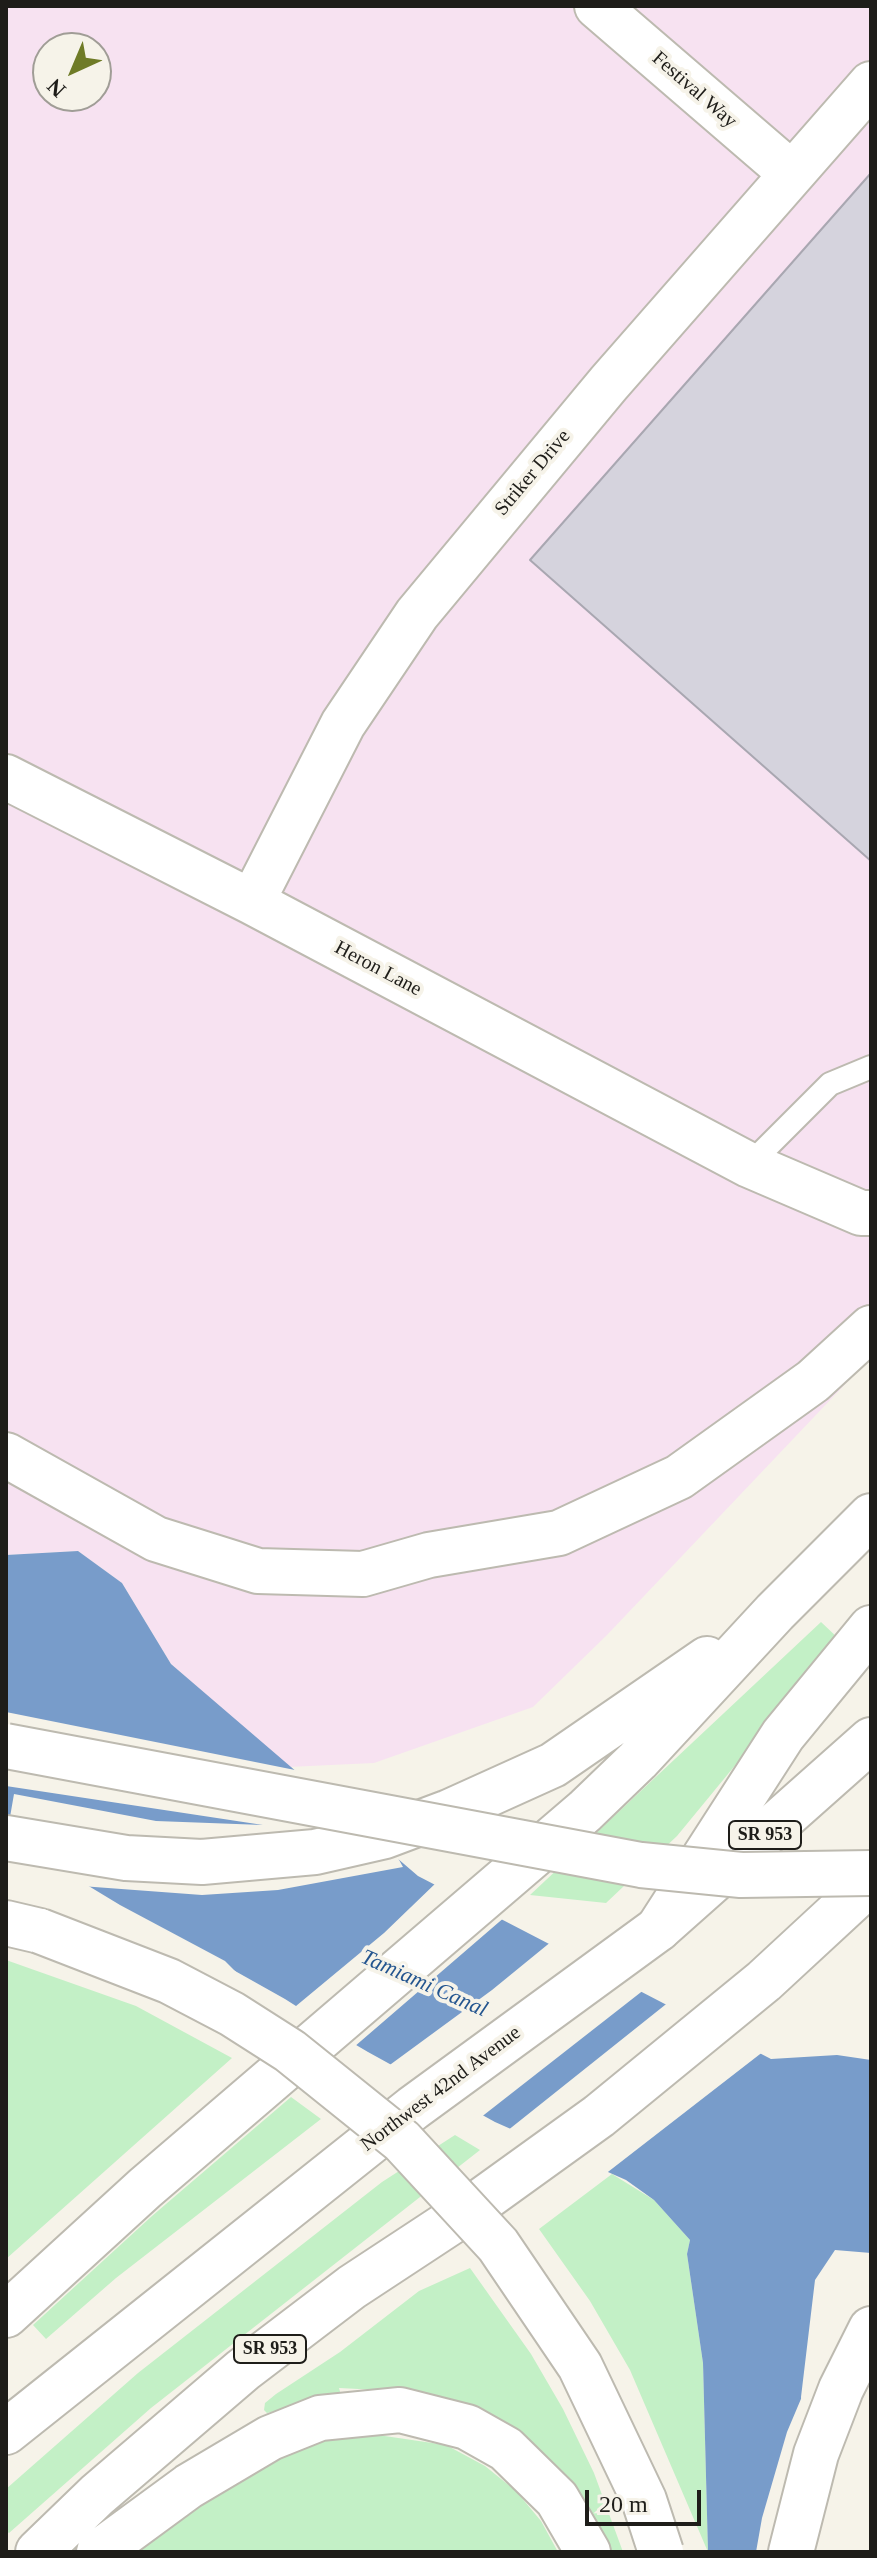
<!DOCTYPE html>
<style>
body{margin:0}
#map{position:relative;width:877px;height:2558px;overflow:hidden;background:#f6f3e9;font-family:"Times New Roman",serif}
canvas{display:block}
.frame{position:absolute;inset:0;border:8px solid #1e1d19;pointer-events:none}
.north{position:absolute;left:32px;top:32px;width:80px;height:80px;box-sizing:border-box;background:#f6f3e9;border:2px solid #a09d96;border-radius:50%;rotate:224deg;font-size:22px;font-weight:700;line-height:32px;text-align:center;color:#1e1d19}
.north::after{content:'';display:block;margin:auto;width:28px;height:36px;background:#6f7b27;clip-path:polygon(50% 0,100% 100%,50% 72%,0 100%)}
.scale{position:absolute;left:585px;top:2490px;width:116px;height:36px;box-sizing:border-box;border:4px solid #1e1d19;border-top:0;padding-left:10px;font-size:24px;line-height:28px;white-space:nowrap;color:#1e1d19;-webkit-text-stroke:6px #f6f3e9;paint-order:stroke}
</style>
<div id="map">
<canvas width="877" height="2558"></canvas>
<div class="frame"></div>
<div class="north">N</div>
<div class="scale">20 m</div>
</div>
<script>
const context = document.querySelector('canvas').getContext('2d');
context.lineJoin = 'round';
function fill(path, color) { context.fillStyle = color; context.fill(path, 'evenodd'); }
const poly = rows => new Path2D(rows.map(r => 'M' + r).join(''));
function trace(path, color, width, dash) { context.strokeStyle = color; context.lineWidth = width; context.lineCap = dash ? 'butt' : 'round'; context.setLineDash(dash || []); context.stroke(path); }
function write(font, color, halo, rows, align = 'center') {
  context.font = font + ' "Times New Roman",serif'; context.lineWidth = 8; context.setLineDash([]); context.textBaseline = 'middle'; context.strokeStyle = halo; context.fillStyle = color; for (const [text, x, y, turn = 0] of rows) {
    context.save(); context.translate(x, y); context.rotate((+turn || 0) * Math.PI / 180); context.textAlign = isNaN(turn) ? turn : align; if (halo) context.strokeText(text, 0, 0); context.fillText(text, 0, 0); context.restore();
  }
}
fill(poly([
 [6,6,871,6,871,1357,607,1635,533,1707,374,1763,288,1767,171,1664,122,1583,78,1551,6,1555],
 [48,48,96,48,96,96,48,96]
]), '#f7e2f1');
fill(poly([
 [821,1622,839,1639,677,1836,606,1903,530,1895],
 [6,1960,136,2006,232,2058,6,2259],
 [291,2097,321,2119,116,2278,46,2339,33,2325,152,2216],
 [455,2135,480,2150,151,2408,9,2533,6,2531,6,2489,138,2373,382,2182],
 [612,2174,654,2200,690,2240,687,2254,703,2363,708,2552,630,2370,590,2301,539,2229],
 [470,2268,531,2354,563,2409,594,2473,623,2552,608,2552,581,2495,543,2453,507,2425,398,2391,339,2388,341,2395,267,2413,264,2410,265,2403,276,2394,340,2352,419,2291],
 [371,2434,446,2445,485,2466,516,2491,541,2521,558,2552,134,2552,244,2475,286,2452,321,2439]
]), '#c3f0c6');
fill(poly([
 [78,1551,122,1583,171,1664,418,1876,771,2059,837,2055,871,2060,871,2253,835,2250,815,2280,801,2397,820,2552,708,2552,703,2363,687,2254,690,2240,654,2200,626,2180,495,2122,368,2052,242,1978,225,1961,120,1905,6,1836,6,1555]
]), '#789cca');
fill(poly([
 [6,1712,300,1771,393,1849,403,1867,278,1890,202,1895,81,1886,6,1840,14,1794,156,1821,263,1825,6,1786],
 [438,1881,506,1916,354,2047,358,2051,240,1982,223,1964,195,1949,203,1953,285,1999,296,2006,384,1933],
 [552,1941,645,1989,480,2118,387,2067,492,1990],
 [670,2001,764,2051,604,2175,507,2131],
 [806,2387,824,2552,756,2552,762,2518,787,2432]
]), '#f6f3e9');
const building = poly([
 [871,173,871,861,530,560,871,173]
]);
fill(building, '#d5d3dd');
trace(building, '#a9a7b1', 2);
const service = poly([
 [749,1165,830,1084,871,1067]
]);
const minor = poly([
 [597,6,792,174],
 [6,777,252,902,749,1165,861,1213,871,1213],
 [252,902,343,724,417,614,609,383,871,84]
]);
const trunk = poly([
 [6,1923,40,1931],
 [6,2432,413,2108,658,1929,871,1740],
 [38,2552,97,2495,243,2370,352,2287,463,2214,599,2116,764,1981,871,1882],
 [99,2552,189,2486,270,2438,320,2418,400,2410,467,2427,506,2449,557,2499,588,2552],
 [791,2552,816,2454,841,2389,871,2329]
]);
const motorway = poly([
 [6,1455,156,1539,258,1571,363,1574,429,1555,559,1533,679,1477,813,1381,871,1328],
 [6,1838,126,1858,202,1862,315,1852,385,1836,449,1812,553,1765,707,1659],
 [658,1929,783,1735,871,1628],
 [6,2315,145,2188,585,1811,638,1760,775,1612,871,1516]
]);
trace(service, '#bdbab0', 26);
trace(minor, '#bdbab0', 48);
trace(trunk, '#bdbab0', 48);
trace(motorway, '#bdbab0', 48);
trace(service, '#fff', 22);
trace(minor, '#fff', 44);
trace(trunk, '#fff', 44);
trace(motorway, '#fff', 44);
const trunkBridge = poly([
 [6,1746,641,1865,741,1875,871,1873],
 [40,1931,169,1981,232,2014,290,2051,402,2141,498,2245,580,2366,644,2500,661,2552]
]);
trace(trunkBridge, '#bdbab0', 48, []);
trace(trunkBridge, '#fff', 44);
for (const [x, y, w] of [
 [765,1835,72],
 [270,2349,72]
]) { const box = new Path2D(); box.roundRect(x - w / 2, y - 14, w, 28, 6); context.fillStyle = '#f6f3e9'; context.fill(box); trace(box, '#1e1d19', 2); }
write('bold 18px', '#1e1d19', null, [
 ["SR 953",765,1835],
 ["SR 953",270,2349]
]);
write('20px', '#1e1d19', '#f6f3e9', [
 ["Festival Way",694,90,41],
 ["Striker Drive",533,473,-50],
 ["Heron Lane",378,969,28],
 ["Northwest 42nd Avenue",441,2089,-37]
]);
write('italic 22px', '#24558f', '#f6f3e9', [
 ["Tamiami Canal",424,1984,24]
]);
</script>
